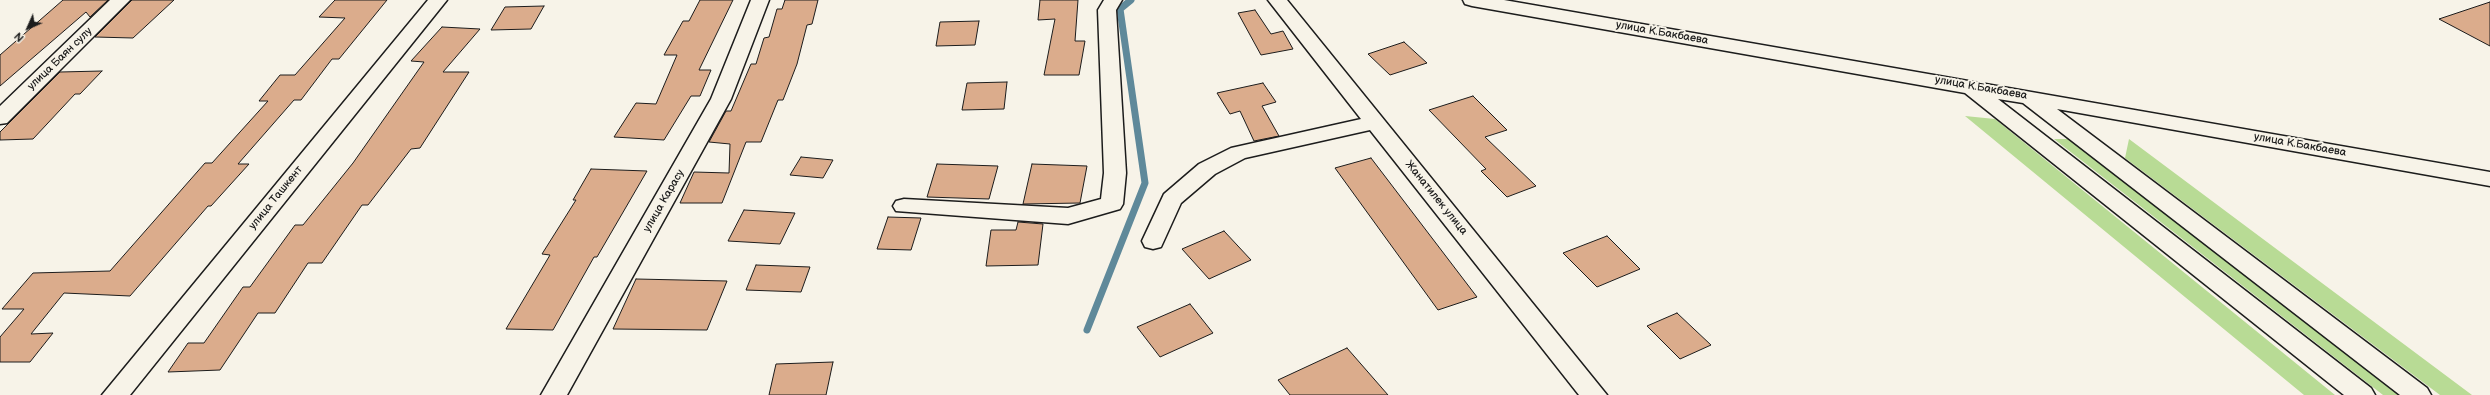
<!DOCTYPE html>
<meta charset="utf-8">
<style>
body{margin:0}
#map{position:relative;width:2490px;height:395px;overflow:hidden;background:#f7f3e8;font-family:"Balsamiq Sans",sans-serif}
canvas{display:block}
.north{position:absolute;left:8px;top:8px;width:40px;height:40px;-webkit-text-stroke:3px #f7f3e8;paint-order:stroke;rotate:225deg;font-size:11px;font-weight:700;line-height:16px;text-align:center;color:#1c1c1c}
.north::after{content:'';display:block;margin:auto;width:14px;height:18px;background:#1c1c1c;clip-path:polygon(50% 0,100% 100%,50% 72%,0 100%)}
</style>
<div id="map">
<canvas width="2490" height="395"></canvas>
<div class="north">N</div>
</div>
<script>
const context = document.querySelector('canvas').getContext('2d');
context.lineJoin = 'round';
function fill(path, color) { context.fillStyle = color; context.fill(path, 'evenodd'); }
const poly = rows => new Path2D(rows.map(r => 'M' + r).join(''));
function trace(path, color, width, dash) { context.strokeStyle = color; context.lineWidth = width; context.lineCap = dash ? 'butt' : 'round'; context.setLineDash(dash || []); context.stroke(path); }
function write(font, color, halo, rows, align = 'center') {
  context.font = font + ' "Balsamiq Sans",sans-serif'; context.lineWidth = 4; context.setLineDash([]); context.textBaseline = 'middle'; context.strokeStyle = halo; context.fillStyle = color; for (const [text, x, y, turn = 0] of rows) {
    context.save(); context.translate(x, y); context.rotate((+turn || 0) * Math.PI / 180); context.textAlign = isNaN(turn) ? turn : align; if (halo) context.strokeText(text, 0, 0); context.fillText(text, 0, 0); context.restore();
  }
}
fill(poly([
 [1965,116,1995,119,2335,395,2304,395],
 [2054,139,2070,139,2402,395,2383,395],
 [2129,139,2472,395,2440,395,2125,158]
]), '#b8db95');
trace(poly([
 [1087,330,1145,183,1120,9,1131,0]
]), '#5f899a', 7);
const building = poly([
 [63,0,108,0,90,17,86,12,0,86,0,55,63,0],
 [132,0,174,0,133,38,95,37,132,0],
 [335,0,387,0,339,59,332,59,301,100,294,100,238,164,249,164,211,206,208,206,130,296,64,293,31,334,53,333,30,362,0,362,0,337,24,309,2,309,33,273,110,271,205,163,212,163,268,101,259,101,280,75,295,75,345,18,319,17,335,0],
 [700,0,733,0,699,70,711,70,700,96,691,96,664,140,614,137,636,103,656,104,677,55,664,55,683,21,689,21,700,0],
 [785,0,818,0,812,24,807,25,797,64,783,100,778,100,761,142,746,142,722,203,680,203,694,172,729,173,730,144,709,142,726,111,731,111,751,64,756,64,764,38,769,37,777,9,782,9,785,0],
 [1040,0,1078,0,1075,41,1085,41,1079,75,1044,75,1055,19,1038,20,1040,0],
 [2490,2,2490,46,2439,19,2490,2],
 [544,6,531,29,491,30,505,7,544,6],
 [1255,10,1271,34,1283,31,1293,49,1261,55,1238,13,1255,10],
 [979,21,975,45,936,46,940,22,979,21],
 [442,27,480,29,443,72,469,72,420,148,411,149,368,205,362,205,322,263,308,263,275,313,258,313,220,370,168,372,188,343,204,343,243,287,250,287,295,225,303,225,353,163,424,62,411,61,442,27],
 [1404,42,1427,63,1390,75,1368,54,1404,42],
 [102,71,80,94,75,94,33,139,0,140,0,132,60,72,102,71],
 [1007,82,1004,109,962,110,967,83,1007,82],
 [1263,83,1276,102,1262,106,1279,136,1254,141,1240,111,1230,114,1217,93,1263,83],
 [1473,96,1507,130,1485,137,1536,186,1507,197,1481,171,1486,169,1429,110,1473,96],
 [801,157,833,160,823,178,790,175,801,157],
 [1371,158,1477,297,1438,310,1335,168,1371,158],
 [937,164,998,166,989,199,927,197,937,164],
 [1032,164,1087,166,1080,203,1023,204,1032,164],
 [591,169,647,171,597,257,594,257,553,330,506,329,550,255,542,254,576,200,573,200,591,169],
 [744,210,795,213,780,244,728,241,744,210],
 [888,217,921,218,911,250,877,249,888,217],
 [1018,222,1043,224,1038,265,986,266,991,230,1016,230,1018,222],
 [1224,231,1251,260,1209,279,1182,249,1224,231],
 [1607,236,1640,269,1597,287,1563,253,1607,236],
 [756,265,810,267,801,292,746,290,756,265],
 [636,279,727,281,707,330,613,329,636,279],
 [1190,304,1213,333,1160,357,1137,327,1190,304],
 [1677,313,1711,345,1680,359,1647,326,1677,313],
 [1347,348,1388,395,1290,395,1278,380,1347,348],
 [833,362,826,395,769,395,776,364,833,362]
]);
fill(building, '#dbac8c');
trace(building, '#1c1c1c', 1);
const street = poly([
 [110,0,130,0,7,123,0,124,0,106,110,0],
 [428,0,447,0,130,395,102,395,428,0],
 [751,0,769,0,731,99,567,395,541,395,711,99,751,0],
 [1104,0,1122,0,1116,10,1126,173,1123,204,1120,209,1068,224,896,211,893,206,896,201,904,199,1068,208,1101,199,1104,173,1098,10,1104,0],
 [1268,0,1287,0,1607,395,1579,395,1370,130,1245,158,1215,174,1181,203,1161,247,1153,249,1145,247,1142,241,1164,194,1199,164,1231,148,1361,119,1268,0]
]);
const secondary = poly([
 [1463,0,1504,0,2490,172,2490,186,2057,109,2427,388,2431,395,2400,395,2023,103,1998,99,2371,388,2375,395,2344,395,1965,93,1472,6,1465,4,1463,0]
]);
trace(street, '#1c1c1c', 3);
trace(secondary, '#1c1c1c', 3);
fill(street, '#f7f3e8');
fill(secondary, '#f7f3e8');
write('11px', '#1c1c1c', '#f7f3e8', [
 ["улица К.Бакбаева",1662,33,10],
 ["улица Баян сулу",60,59,-44],
 ["улица К.Бакбаева",1981,88,10],
 ["улица К.Бакбаева",2300,145,10],
 ["улица Ташкент",276,198,-51],
 ["Жанатилек улица",1436,198,51],
 ["улица Карасу",664,201,-60]
]);
</script>
